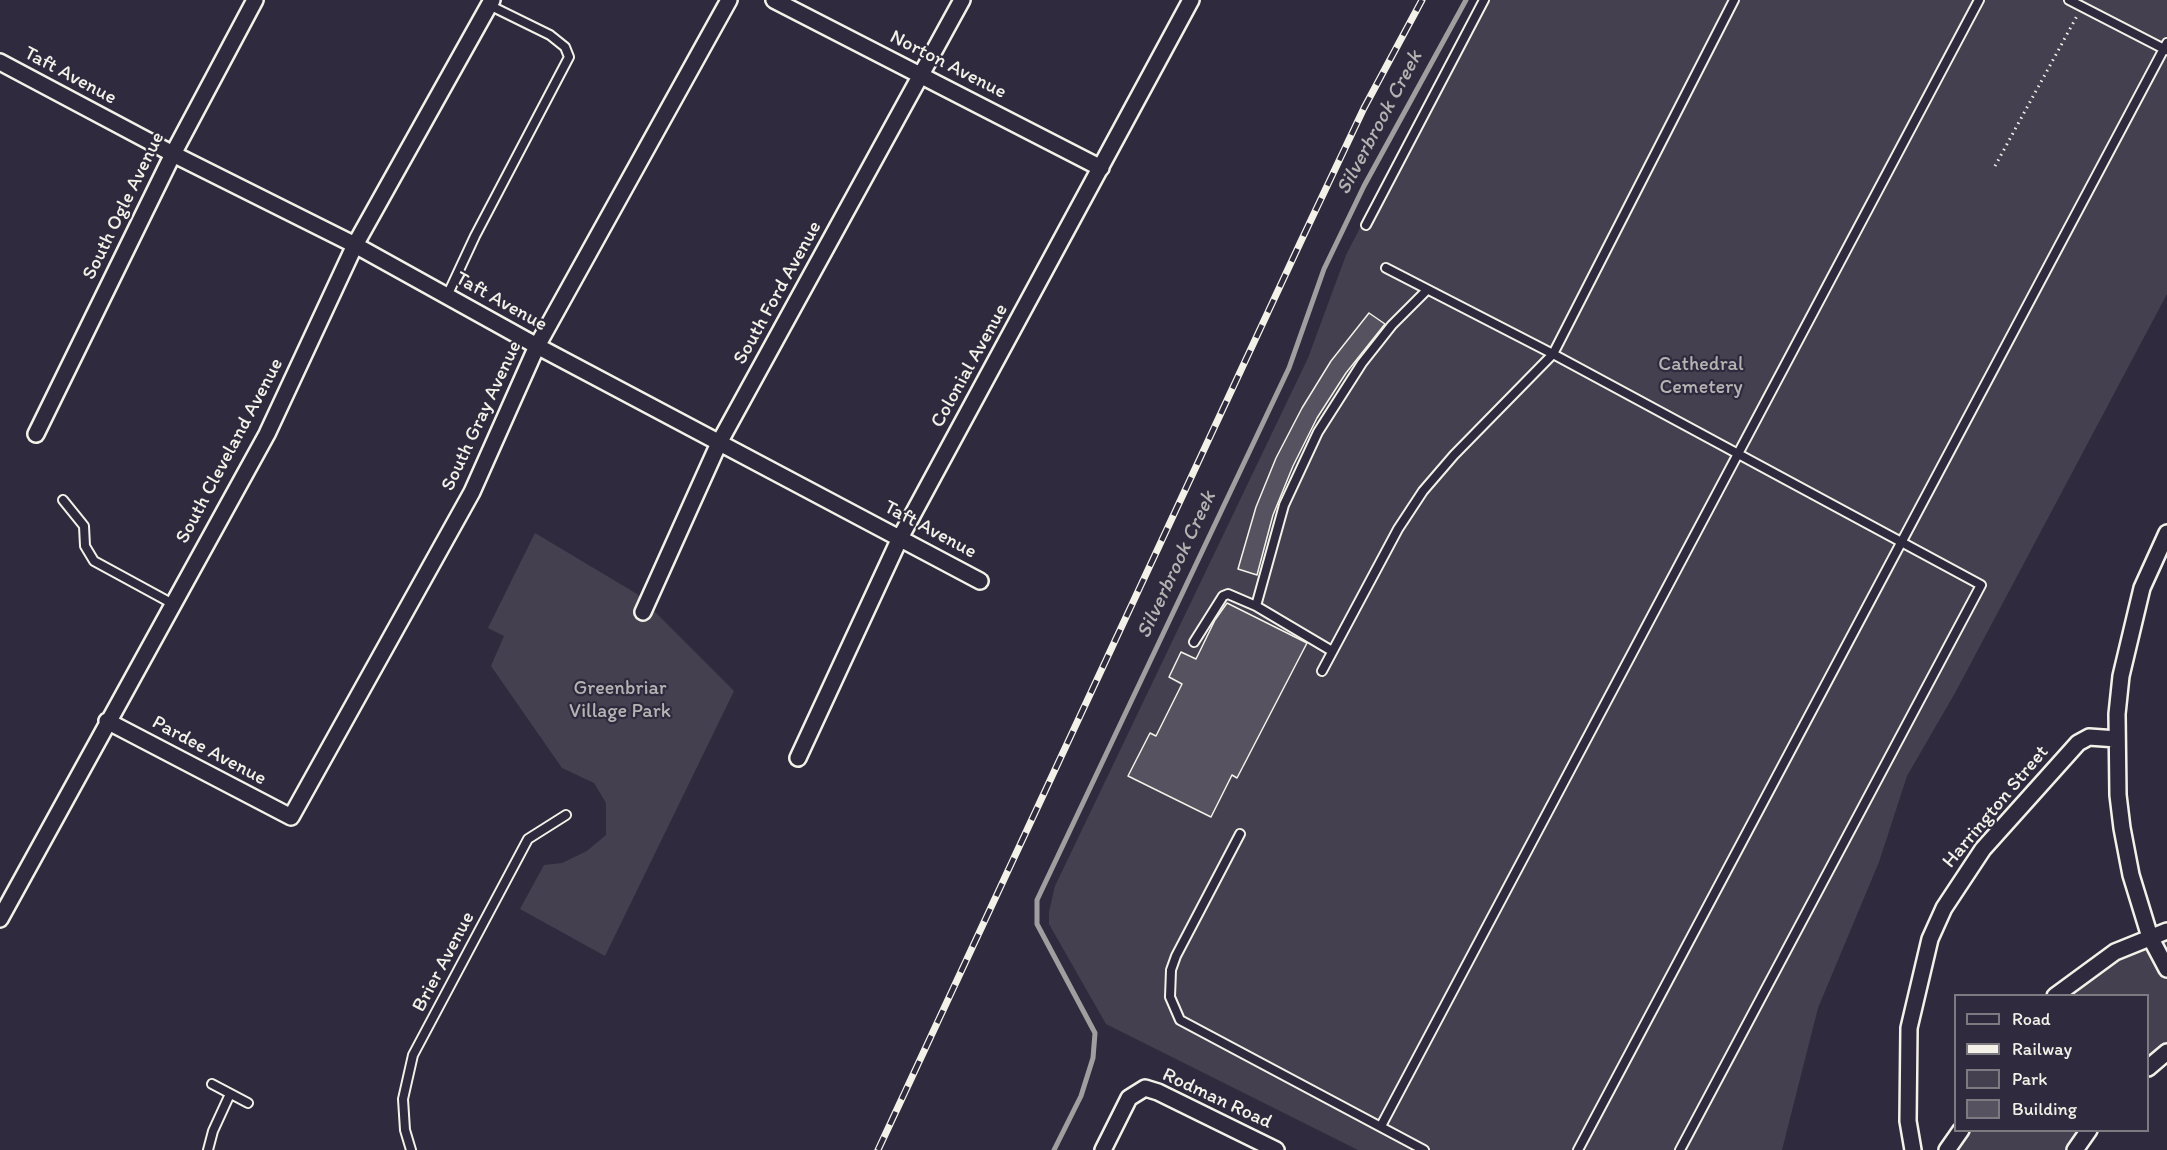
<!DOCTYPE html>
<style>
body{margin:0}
#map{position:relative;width:2167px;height:1150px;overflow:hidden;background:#2f2a3d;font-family:Itim,sans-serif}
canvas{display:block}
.legend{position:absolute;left:1954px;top:994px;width:195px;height:138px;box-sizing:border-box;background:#2f2a3d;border:2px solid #7e7a81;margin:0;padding:8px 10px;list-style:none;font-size:18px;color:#f4f1e8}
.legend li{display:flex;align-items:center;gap:12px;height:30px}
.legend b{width:30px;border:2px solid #7e7a81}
</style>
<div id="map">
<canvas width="2167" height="1150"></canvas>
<ul class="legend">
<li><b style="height:8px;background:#2f2a3d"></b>Road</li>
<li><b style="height:8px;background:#f4f1e8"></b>Railway</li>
<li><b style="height:16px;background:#454050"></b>Park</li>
<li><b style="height:16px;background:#56525f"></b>Building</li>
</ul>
</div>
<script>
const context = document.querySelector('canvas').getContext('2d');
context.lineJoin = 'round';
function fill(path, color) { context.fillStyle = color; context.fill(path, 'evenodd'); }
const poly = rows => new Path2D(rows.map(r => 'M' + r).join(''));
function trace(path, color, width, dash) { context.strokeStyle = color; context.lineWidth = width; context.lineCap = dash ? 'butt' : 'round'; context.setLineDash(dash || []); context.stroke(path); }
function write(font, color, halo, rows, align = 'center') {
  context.font = font + ' Itim,sans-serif'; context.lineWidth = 4.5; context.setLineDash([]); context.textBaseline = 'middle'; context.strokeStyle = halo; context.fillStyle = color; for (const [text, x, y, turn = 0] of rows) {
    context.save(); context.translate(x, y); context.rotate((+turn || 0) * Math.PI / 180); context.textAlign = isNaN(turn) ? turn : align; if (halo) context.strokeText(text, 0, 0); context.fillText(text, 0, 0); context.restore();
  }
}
fill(poly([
 [1478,0,2167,0,2167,294,1955,693,1907,776,1879,862,1818,1008,1782,1150,1358,1150,1106,1024,1049,924,1049,912,1055,886,1308,358,1346,255],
 [535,533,637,594,734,691,605,956,520,909,544,865,562,863,587,851,606,835,606,803,594,783,562,768,491,666,504,636,488,628],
 [2167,931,2167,1052,2148,1068,2148,996,2055,996,2085,971],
 [1961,1131,2089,1131,2075,1150,1947,1150]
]), '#454050');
trace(poly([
 [1054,1150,1081,1096,1093,1058,1095,1033,1037,924,1037,900,1289,368,1324,269,1364,186,1466,0]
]), '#a19ea0', 5);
const building = poly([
 [1369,313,1385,324,1346,373,1317,418,1293,466,1273,515,1257,575,1238,569,1256,507,1276,458,1302,408,1331,361,1369,313],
 [1227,603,1307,643,1237,778,1232,775,1211,817,1128,776,1150,733,1156,736,1182,684,1169,677,1181,652,1196,659,1215,620,1227,603]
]);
fill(building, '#56525f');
trace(building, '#f4f1e8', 1.5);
const lane = poly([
 [2069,0,2166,50],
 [1366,225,1484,0],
 [1386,268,1553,354,1981,585,1680,1150],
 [447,296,475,236,569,57,565,47,550,35,489,5],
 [63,500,84,526,85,546,94,561,173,604],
 [1256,606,1284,505,1318,432,1362,363,1392,325,1427,290],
 [1194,642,1223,596,1228,594,1256,606,1332,651],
 [1322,671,1398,529,1423,491,1454,455,1553,354,1734,0],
 [1240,834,1176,956,1171,970,1170,997,1180,1020,1424,1150],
 [212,1084,248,1103],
 [1381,1126,1979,0],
 [208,1150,213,1131,230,1094],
 [411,1150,405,1130,403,1099,413,1055,528,839,566,815],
 [1578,1150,2167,43]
]);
const street = poly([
 [774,0,1101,168],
 [0,62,173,154,355,245,537,346,980,581],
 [36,434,173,154,255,0],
 [2167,533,2142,588,2121,676,2117,714,2118,795,2122,828,2131,875,2150,937,2167,969],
 [643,612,719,443,962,0],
 [107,721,291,817,472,492,537,346,729,0],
 [798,758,900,538,1191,0],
 [0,919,267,434,355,245,492,0],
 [2055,996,2115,952,2167,931],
 [2148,1068,2167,1052],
 [1103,1150,1129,1098,1145,1088,1158,1092,1276,1150],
 [1913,1150,1908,1121,1909,1028,1930,939,1944,908,1983,849,2078,743,2089,737,2117,739],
 [1947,1150,1961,1130],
 [2075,1150,2089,1130]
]);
trace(lane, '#f4f1e8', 12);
trace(street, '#f4f1e8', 20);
trace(poly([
 [1995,166,2077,16]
]), '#f4f1e8', 3, [1.5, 4.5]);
trace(lane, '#2f2a3d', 8);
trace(street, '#2f2a3d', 15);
const rail = poly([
 [878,1150,1302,239,1364,108,1422,0]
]);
trace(rail, '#f4f1e8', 7);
trace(rail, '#2f2a3d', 4.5, [14]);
write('20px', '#f4f1e8', '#2f2a3d', [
 ["Norton Avenue",948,65,27],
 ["Taft Avenue",70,76,28],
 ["South Ogle Avenue",124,206,-64],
 ["South Ford Avenue",778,293,-61],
 ["Taft Avenue",501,302,29],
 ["Colonial Avenue",970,366,-61],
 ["South Gray Avenue",482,416,-65],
 ["South Cleveland Avenue",230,451,-62],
 ["Taft Avenue",930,530,28],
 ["Pardee Avenue",209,751,28],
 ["Harrington Street",1996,807,-50],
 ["Brier Avenue",444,962,-62],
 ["Rodman Road",1217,1099,25]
]);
write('20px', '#b7b3b3', '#2f2a3d', [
 ["Cathedral",1701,365],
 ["Cemetery",1701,388],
 ["Greenbriar",620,689],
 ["Village Park",620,712]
]);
write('italic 21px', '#b6b2b2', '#2f2a3d', [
 ["Silverbrook Creek",1380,123,-62],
 ["Silverbrook Creek",1177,565,-65]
]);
</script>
